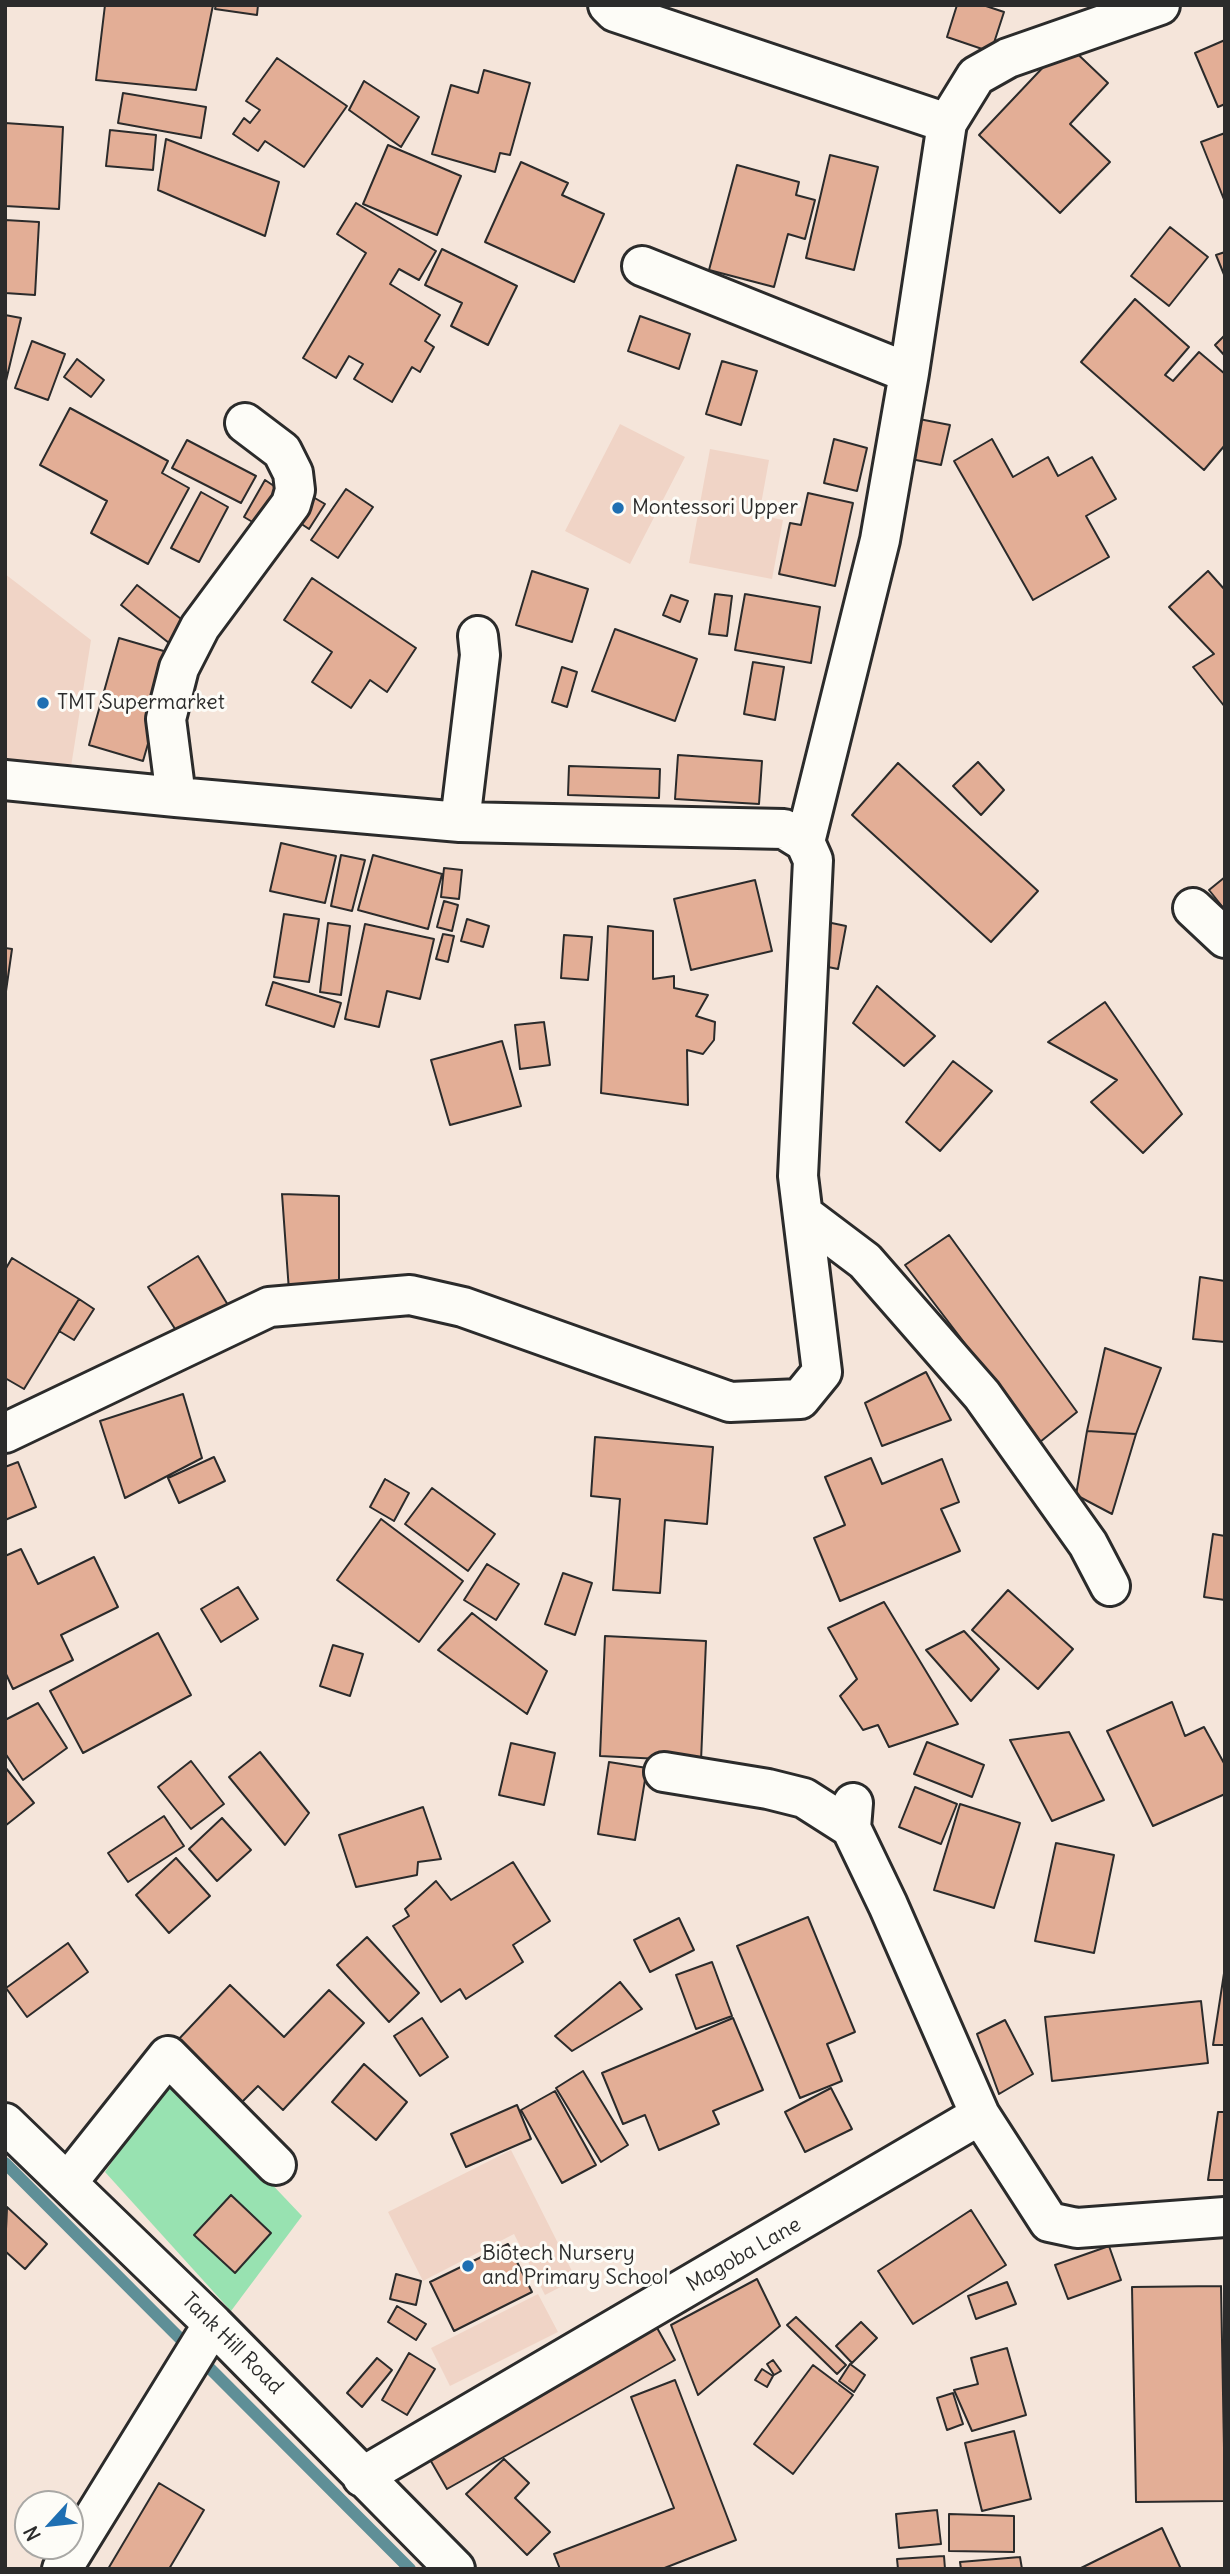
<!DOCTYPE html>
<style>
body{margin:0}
#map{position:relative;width:1230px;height:2574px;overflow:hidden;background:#f5e5da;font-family:Delius,sans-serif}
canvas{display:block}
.frame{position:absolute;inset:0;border:7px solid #2b2b2b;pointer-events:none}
.north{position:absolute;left:14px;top:2490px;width:70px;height:70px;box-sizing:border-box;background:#fdfcf7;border:2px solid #a9a8a5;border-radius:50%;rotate:243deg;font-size:19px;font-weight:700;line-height:28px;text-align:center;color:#2b2b2b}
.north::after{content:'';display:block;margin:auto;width:24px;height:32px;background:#1f6fb2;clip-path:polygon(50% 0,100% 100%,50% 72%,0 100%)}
</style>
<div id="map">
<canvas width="1230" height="2574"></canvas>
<div class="frame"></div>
<div class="north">N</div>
</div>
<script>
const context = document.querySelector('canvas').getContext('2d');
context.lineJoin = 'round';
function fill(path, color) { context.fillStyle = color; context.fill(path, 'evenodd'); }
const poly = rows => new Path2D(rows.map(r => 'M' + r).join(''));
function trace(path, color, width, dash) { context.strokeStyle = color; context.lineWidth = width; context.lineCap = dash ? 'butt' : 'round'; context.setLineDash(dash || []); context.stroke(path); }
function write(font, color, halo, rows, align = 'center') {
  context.font = font + ' Delius,sans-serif'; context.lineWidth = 6; context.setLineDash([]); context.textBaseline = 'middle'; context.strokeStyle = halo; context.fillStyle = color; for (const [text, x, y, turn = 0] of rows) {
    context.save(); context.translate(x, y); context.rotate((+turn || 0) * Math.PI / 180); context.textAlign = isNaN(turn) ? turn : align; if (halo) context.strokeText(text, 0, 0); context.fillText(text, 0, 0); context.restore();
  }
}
fill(poly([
 [620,424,685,457,630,564,565,531],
 [710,449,769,460,759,515,783,520,772,579,689,563],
 [5,574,91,640,70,773,5,767],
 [511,2150,576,2279,545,2295,514,2234,423,2281,388,2212],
 [538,2294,558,2332,450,2386,431,2348]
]), '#f0d4c6');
fill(poly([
 [170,2077,302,2216,231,2311,105,2172]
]), '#98e2b1');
trace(poly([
 [5,2163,410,2569]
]), '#5f8f97', 12);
const building = poly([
 [105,5,213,5,196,90,96,80,105,5],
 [216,5,258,5,257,15,215,9,216,5],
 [957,5,983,5,1004,12,991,52,947,37,957,5],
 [1225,40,1225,104,1218,107,1195,53,1225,40],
 [1066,43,1108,83,1070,124,1110,162,1060,213,979,135,1066,43],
 [277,58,347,106,304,167,265,141,258,151,233,134,244,118,250,123,260,110,246,101,277,58],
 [484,70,530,83,510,155,500,153,495,172,432,154,451,85,478,93,484,70],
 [364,81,419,117,401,147,349,110,364,81],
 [123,93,206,107,201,138,118,123,123,93],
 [5,123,63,127,59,209,5,206,5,123],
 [110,130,156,135,153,170,106,166,110,130],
 [1225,133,1225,202,1201,142,1225,133],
 [166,139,279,182,265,236,158,190,166,139],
 [388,145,461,176,437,235,363,204,388,145],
 [830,155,878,167,854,270,806,258,830,155],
 [521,162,568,183,562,195,604,214,574,282,485,242,521,162],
 [737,165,799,182,796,195,815,200,805,239,788,234,774,287,709,270,737,165],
 [356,203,436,251,419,280,399,269,390,284,440,315,425,341,434,347,420,372,412,367,392,402,354,379,363,364,349,356,336,378,303,358,366,253,337,234,356,203],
 [5,220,39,222,35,295,5,293,5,220],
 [1170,227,1208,257,1169,306,1131,276,1170,227],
 [442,249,517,286,488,345,451,326,462,303,425,285,442,249],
 [1225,252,1225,277,1216,255,1225,252],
 [1135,299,1189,347,1165,375,1173,381,1199,352,1225,374,1225,445,1204,470,1081,362,1135,299],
 [5,315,21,318,5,385,5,315],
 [640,316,690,334,679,369,628,351,640,316],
 [1225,335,1225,356,1215,345,1225,335],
 [32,341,65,354,48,400,15,388,32,341],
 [77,359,104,380,91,397,64,377,77,359],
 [722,361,757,371,741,425,706,414,722,361],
 [70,408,168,461,162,473,189,488,148,564,91,533,107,501,40,465,70,408],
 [919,419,950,425,941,465,911,459,919,419],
 [834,439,867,448,857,491,824,483,834,439],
 [992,439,1013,477,1048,457,1058,476,1092,457,1116,499,1086,516,1109,557,1033,600,954,461,992,439],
 [187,440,256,476,241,503,172,468,187,440],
 [265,480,277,488,256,524,244,517,265,480],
 [346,489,373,507,338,558,311,540,346,489],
 [201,492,228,507,199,562,171,548,201,492],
 [808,493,853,503,835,586,779,574,790,523,801,525,808,493],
 [313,497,325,504,309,529,297,521,313,497],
 [532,571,588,589,572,642,516,625,532,571],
 [1208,571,1225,590,1225,707,1193,667,1214,654,1169,607,1208,571],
 [312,578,416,648,387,692,370,680,351,708,312,682,332,652,284,620,312,578],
 [137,585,185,622,169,643,121,605,137,585],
 [715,594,732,596,727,636,709,634,715,594],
 [745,594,820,607,811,663,735,650,745,594],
 [671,595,688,601,680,622,663,615,671,595],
 [615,629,697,659,675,721,592,691,615,629],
 [119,638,174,654,143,761,89,745,119,638],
 [753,662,784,667,775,720,744,714,753,662],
 [562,667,577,672,567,707,552,702,562,667],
 [678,755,762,761,759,804,675,799,678,755],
 [978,762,1004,790,981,815,953,786,978,762],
 [898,763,1038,891,991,942,852,815,898,763],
 [569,766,660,769,659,798,568,795,569,766],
 [281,843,336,856,325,903,270,891,281,843],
 [341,855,365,860,352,911,331,906,341,855],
 [373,855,442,874,428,929,358,910,373,855],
 [444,868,462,870,459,899,441,897,444,868],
 [1225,877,1225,910,1209,890,1225,877],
 [755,880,772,951,691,970,674,899,755,880],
 [444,901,458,905,452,931,437,927,444,901],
 [284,914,319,919,309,982,274,977,284,914],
 [467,919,489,926,483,947,461,941,467,919],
 [822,921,846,926,838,969,813,964,822,921],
 [328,923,350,926,341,995,320,992,328,923],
 [365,924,434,939,420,999,387,991,379,1027,345,1019,365,924],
 [608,926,653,931,653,979,674,976,674,988,708,995,696,1016,715,1022,714,1040,703,1054,687,1050,688,1105,601,1093,608,926],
 [443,934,454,936,448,962,436,959,443,934],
 [564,935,592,937,588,980,561,978,564,935],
 [5,948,12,949,6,991,5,991,5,948],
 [273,982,341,1003,334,1027,266,1005,273,982],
 [877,986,935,1036,904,1066,853,1023,877,986],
 [1105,1002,1182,1114,1143,1153,1091,1102,1117,1080,1048,1042,1105,1002],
 [544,1022,550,1065,520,1069,515,1025,544,1022],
 [502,1041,521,1106,450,1125,431,1060,502,1041],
 [953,1061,992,1091,940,1151,906,1122,953,1061],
 [282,1194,339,1196,339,1290,289,1291,282,1194],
 [949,1235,1077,1412,1040,1442,905,1265,949,1235],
 [198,1256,228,1305,179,1335,148,1287,198,1256],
 [12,1258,79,1299,24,1389,5,1378,5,1270,12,1258],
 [1200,1277,1225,1281,1225,1342,1193,1339,1200,1277],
 [79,1299,94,1309,74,1340,59,1331,79,1299],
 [1105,1348,1161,1368,1136,1434,1087,1431,1105,1348],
 [926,1372,951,1420,882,1446,865,1403,926,1372],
 [183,1394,202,1458,125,1498,100,1421,183,1394],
 [1087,1431,1136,1434,1112,1514,1076,1495,1087,1431],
 [595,1437,713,1447,707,1524,665,1520,660,1593,613,1590,620,1499,591,1496,595,1437],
 [214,1457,225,1481,179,1503,168,1478,214,1457],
 [871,1458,882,1484,942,1459,959,1502,941,1509,960,1551,840,1601,814,1538,845,1525,825,1477,871,1458],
 [18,1462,36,1507,5,1520,5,1467,18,1462],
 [385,1479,409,1493,394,1521,370,1507,385,1479],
 [432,1488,495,1534,468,1571,405,1524,432,1488],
 [381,1519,463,1581,419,1642,337,1580,381,1519],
 [1213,1534,1225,1536,1225,1600,1204,1597,1213,1534],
 [21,1549,38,1584,94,1557,118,1607,61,1635,73,1660,13,1689,5,1672,5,1556,21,1549],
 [487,1564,519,1584,496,1620,464,1600,487,1564],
 [563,1573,592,1583,575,1635,545,1624,563,1573],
 [238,1587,258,1619,221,1642,201,1609,238,1587],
 [1008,1590,1073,1649,1038,1689,972,1630,1008,1590],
 [884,1602,958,1724,889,1747,878,1725,863,1730,840,1696,857,1679,828,1628,884,1602],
 [472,1613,547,1671,527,1714,438,1650,472,1613],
 [964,1631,999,1669,971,1701,926,1650,964,1631],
 [158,1633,191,1695,83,1753,50,1691,158,1633],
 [605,1636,706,1641,701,1761,600,1756,605,1636],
 [333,1645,363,1654,350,1696,320,1686,333,1645],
 [1172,1702,1185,1736,1204,1727,1225,1765,1225,1794,1153,1826,1107,1731,1172,1702],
 [38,1703,67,1748,23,1780,5,1753,5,1720,38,1703],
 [1069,1732,1104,1800,1052,1821,1010,1740,1069,1732],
 [927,1742,984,1765,972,1797,914,1774,927,1742],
 [511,1743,555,1753,544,1805,499,1795,511,1743],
 [260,1752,309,1813,285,1845,229,1777,260,1752],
 [191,1761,224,1804,191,1829,158,1787,191,1761],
 [609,1762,647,1768,635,1840,598,1834,609,1762],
 [5,1767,34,1803,5,1826,5,1767],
 [915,1787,957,1804,941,1844,899,1827,915,1787],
 [960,1804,1020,1823,994,1908,934,1890,960,1804],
 [423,1807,441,1859,418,1862,417,1875,356,1887,339,1835,423,1807],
 [164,1816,184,1846,128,1882,108,1853,164,1816],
 [222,1818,251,1850,217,1881,189,1849,222,1818],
 [1056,1843,1114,1855,1094,1953,1035,1941,1056,1843],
 [176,1858,210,1896,169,1933,136,1895,176,1858],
 [513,1862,550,1921,513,1945,523,1962,466,1999,460,1989,441,2002,393,1926,409,1916,405,1909,436,1881,451,1900,513,1862],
 [808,1917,855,2032,827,2044,842,2081,800,2098,737,1946,808,1917],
 [679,1918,694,1950,650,1972,634,1940,679,1918],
 [367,1937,419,1993,389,2022,337,1965,367,1937],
 [68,1943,88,1972,27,2017,6,1988,68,1943],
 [712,1962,732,2016,696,2029,676,1975,712,1962],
 [1225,1967,1225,2045,1213,2045,1225,1967],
 [620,1982,642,2009,572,2051,555,2036,620,1982],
 [230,1985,284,2037,329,1990,364,2023,283,2110,258,2086,242,2102,177,2041,230,1985],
 [1201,2001,1208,2063,1052,2081,1045,2017,1201,2001],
 [422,2018,448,2057,420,2076,394,2036,422,2018],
 [733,2018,763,2090,713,2111,719,2124,659,2150,645,2115,623,2124,602,2073,733,2018],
 [1005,2020,1033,2074,999,2094,977,2034,1005,2020],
 [364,2064,407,2102,376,2140,332,2102,364,2064],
 [583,2071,628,2145,601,2162,556,2088,583,2071],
 [831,2088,852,2129,805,2152,785,2112,831,2088],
 [555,2091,596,2165,562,2183,521,2110,555,2091],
 [517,2105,531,2139,466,2167,451,2134,517,2105],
 [1218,2112,1225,2112,1225,2180,1208,2180,1218,2112],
 [231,2195,271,2233,235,2273,194,2235,231,2195],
 [7,2207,47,2244,25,2269,5,2251,7,2207],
 [971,2210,1006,2265,913,2324,878,2271,971,2210],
 [508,2244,532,2292,454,2331,430,2282,508,2244],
 [1109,2246,1121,2280,1068,2299,1055,2265,1109,2246],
 [396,2274,421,2281,416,2305,390,2299,396,2274],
 [757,2279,780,2326,698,2395,671,2325,757,2279],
 [1007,2282,1016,2304,976,2319,968,2296,1007,2282],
 [1221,2286,1225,2501,1136,2502,1132,2287,1221,2286],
 [397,2306,426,2324,416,2340,388,2322,397,2306],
 [796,2317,846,2365,837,2374,787,2325,796,2317],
 [861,2322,877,2338,852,2363,836,2346,861,2322],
 [656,2326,675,2360,447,2489,428,2456,656,2326],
 [1007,2348,1026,2415,972,2431,954,2390,978,2384,971,2358,1007,2348],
 [409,2353,435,2369,407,2415,382,2400,409,2353],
 [377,2358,392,2370,362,2407,347,2393,377,2358],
 [773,2360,781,2371,774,2375,767,2364,773,2360],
 [850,2364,865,2375,854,2392,839,2381,850,2364],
 [813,2365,853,2395,793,2474,754,2444,813,2365],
 [762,2369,773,2376,767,2387,755,2380,762,2369],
 [675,2380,736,2540,662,2569,560,2569,554,2554,674,2508,631,2397,675,2380],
 [953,2393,963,2424,947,2430,937,2398,953,2393],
 [1014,2431,1031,2499,982,2511,965,2443,1014,2431],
 [504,2459,529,2483,515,2498,550,2532,527,2555,466,2494,504,2459],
 [159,2483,204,2510,169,2569,108,2569,159,2483],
 [937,2510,941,2544,899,2548,896,2514,937,2510],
 [949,2514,1014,2516,1014,2552,949,2551,949,2514],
 [1162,2528,1181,2569,1079,2569,1162,2528],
 [944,2556,945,2569,898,2569,897,2559,944,2556],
 [1020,2557,1022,2569,961,2569,960,2562,1020,2557]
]);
fill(building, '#e3ae96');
trace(building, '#2b2b2b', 2);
const minor = poly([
 [608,5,615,12,947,123],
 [642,266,909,373],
 [5,780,176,797,460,822,784,829,805,842],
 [176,797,166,719,179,668,200,627,291,504,295,490,293,473,282,451,245,423],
 [460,822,480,655,478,636],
 [1193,908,1225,938],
 [804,1215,865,1261,982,1395,1088,1544,1110,1586],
 [5,1433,269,1307,410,1295,463,1307,730,1402,800,1399,822,1372,798,1176,813,860,805,842,880,540,909,373,947,123,976,76,1008,58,1160,5],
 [664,1772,768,1789,804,1798,851,1828],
 [853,1803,851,1828,888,1905,980,2115],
 [5,2123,213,2324,455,2569],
 [67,2183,168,2056,276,2165],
 [362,2477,980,2115,1049,2222,1077,2228,1225,2217],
 [62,2569,213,2324]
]);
trace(minor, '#2b2b2b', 44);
trace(minor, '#fdfcf7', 38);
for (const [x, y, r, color] of [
 [618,508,7,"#1f6fb2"],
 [43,703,7,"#1f6fb2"],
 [468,2266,7,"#1f6fb2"]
]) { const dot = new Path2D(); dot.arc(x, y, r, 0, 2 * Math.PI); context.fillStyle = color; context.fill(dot); trace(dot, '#fdfcf7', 2.5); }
write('21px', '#2b2b2b', '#fdfcf7', [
 ["Montessori Upper",632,508],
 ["TMT Supermarket",57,703],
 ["Biotech Nursery",482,2254],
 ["and Primary School",482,2278]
], 'left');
write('21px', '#2b2b2b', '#fdfcf7', [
 ["Magoba Lane",744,2255,-30],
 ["Tank Hill Road",232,2344,45]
]);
</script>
